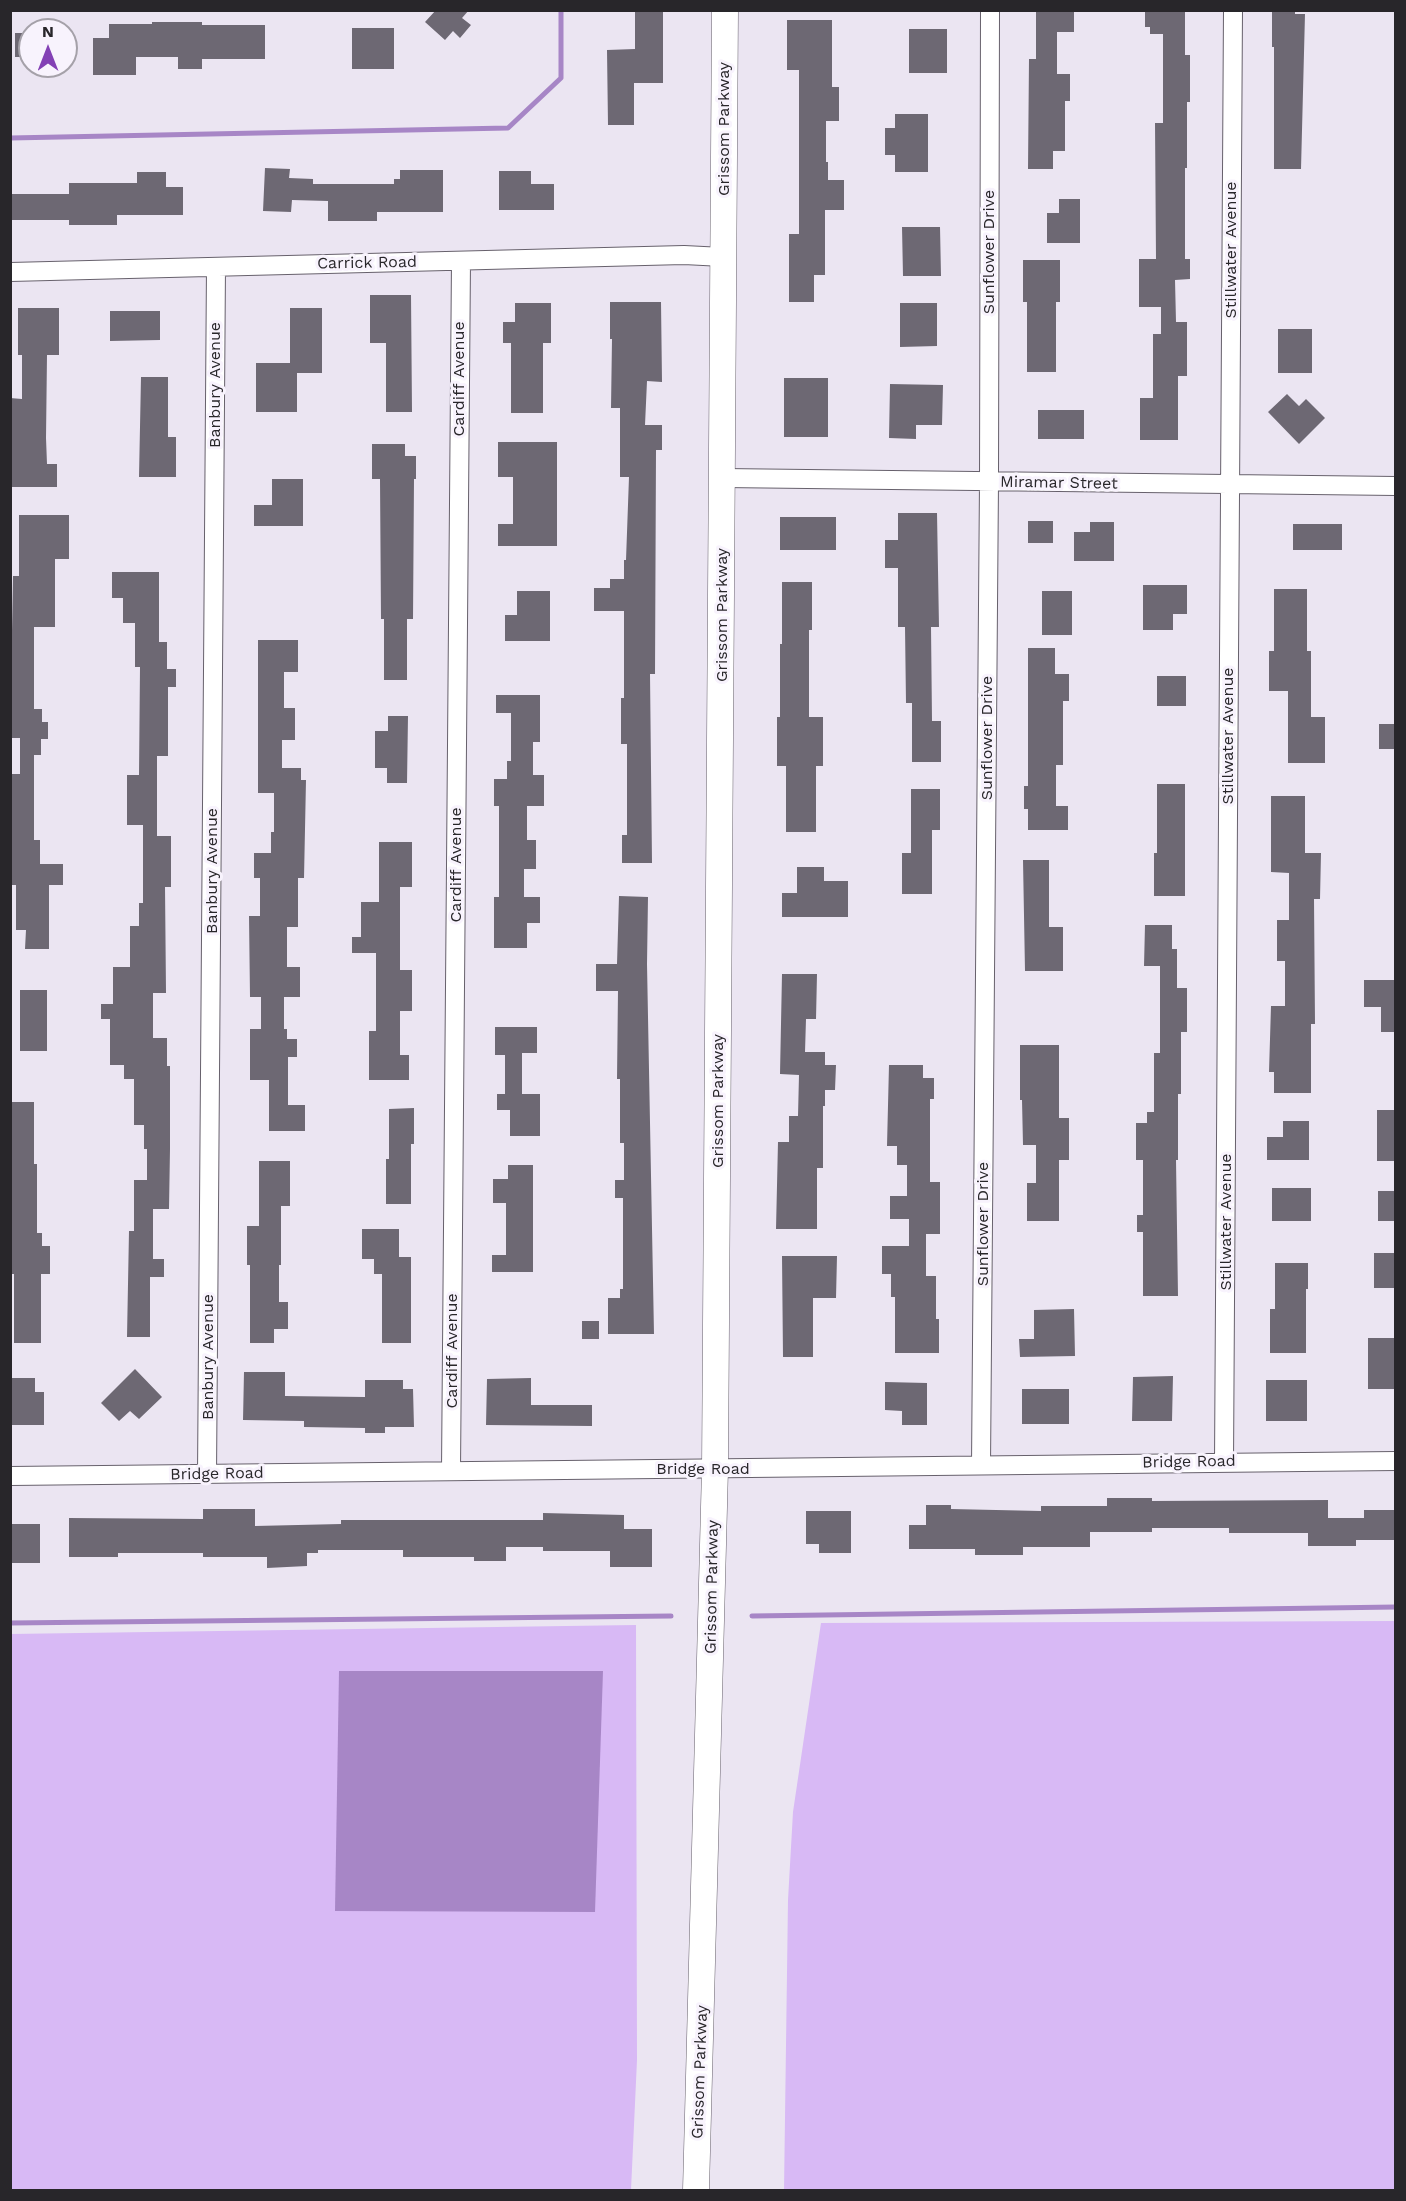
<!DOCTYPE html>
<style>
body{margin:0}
#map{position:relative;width:1406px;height:2201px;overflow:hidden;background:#ebe5f2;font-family:"Work Sans",sans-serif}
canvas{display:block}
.frame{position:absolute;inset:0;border:12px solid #28262a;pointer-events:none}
.north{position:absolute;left:18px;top:18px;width:60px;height:60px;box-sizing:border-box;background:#f8f3fd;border:2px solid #a5a1a9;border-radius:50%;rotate:0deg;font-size:16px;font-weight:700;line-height:24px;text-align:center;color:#28262a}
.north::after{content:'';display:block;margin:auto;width:21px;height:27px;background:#8340b5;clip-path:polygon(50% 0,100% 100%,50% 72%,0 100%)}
</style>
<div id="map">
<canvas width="1406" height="2201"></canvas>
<div class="frame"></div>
<div class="north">N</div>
</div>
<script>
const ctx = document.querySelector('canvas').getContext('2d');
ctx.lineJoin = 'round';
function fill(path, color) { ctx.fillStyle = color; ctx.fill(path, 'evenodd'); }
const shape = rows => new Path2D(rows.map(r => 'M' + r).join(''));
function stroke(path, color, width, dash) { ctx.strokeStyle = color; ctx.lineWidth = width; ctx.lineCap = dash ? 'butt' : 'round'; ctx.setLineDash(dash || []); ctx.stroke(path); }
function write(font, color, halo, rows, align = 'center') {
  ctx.font = font + ' "Work Sans",sans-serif'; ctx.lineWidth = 6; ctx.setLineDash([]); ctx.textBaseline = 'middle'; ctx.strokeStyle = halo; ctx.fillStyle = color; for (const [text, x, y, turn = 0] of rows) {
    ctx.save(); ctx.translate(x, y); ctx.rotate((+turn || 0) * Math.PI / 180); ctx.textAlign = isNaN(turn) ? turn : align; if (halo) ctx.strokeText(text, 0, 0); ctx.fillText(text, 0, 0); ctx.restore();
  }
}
const green = shape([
 [1395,1621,1395,2190,784,2190,788,1900,793,1812,821,1623],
 [636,1625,637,2060,631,2190,11,2190,10,1634]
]);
const water = shape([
 [339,1671,603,1671,595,1912,335,1911]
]);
const stream = shape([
 [10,138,508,128,561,78,561,10],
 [752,1616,1396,1607],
 [10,1623,671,1616]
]);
const building = shape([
 [436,10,469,10,462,18,471,25,460,38,453,31,445,40,425,22],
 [635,10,663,10,663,83,634,83,634,125,608,125,607,50,635,49],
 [1036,10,1074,10,1074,32,1057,32,1057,74,1070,74,1070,101,1065,101,1065,151,1053,151,1053,169,1028,169,1029,59,1036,59],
 [1145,10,1185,10,1185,55,1190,55,1190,102,1187,102,1187,168,1185,168,1185,259,1190,259,1190,279,1175,280,1176,322,1187,322,1187,376,1178,376,1178,440,1140,440,1140,398,1153,398,1153,334,1161,334,1161,307,1139,307,1139,259,1156,259,1155,123,1163,123,1163,34,1150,34,1150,27,1145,27],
 [1272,10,1295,10,1295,14,1305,14,1301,169,1274,169,1274,47,1272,47],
 [787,20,832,20,832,87,839,87,839,121,826,121,826,162,828,162,828,180,844,180,844,210,825,210,825,275,814,275,814,302,789,302,789,234,799,234,799,70,787,70],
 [152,22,202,22,202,25,265,25,265,59,202,59,202,69,178,69,178,57,136,57,136,75,93,75,93,38,109,38,109,24,152,24],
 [352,28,394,28,394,69,352,69],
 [909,29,947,29,947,73,909,73],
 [15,33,30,33,30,57,15,57],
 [895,114,928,114,928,172,895,172,895,155,885,155,885,128,895,128],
 [265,168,290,169,289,178,313,179,313,184,394,184,394,179,400,179,400,170,443,170,443,212,377,212,377,221,328,221,328,201,292,200,291,212,263,211],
 [499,171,531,171,531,184,554,184,554,210,499,210],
 [137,172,166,172,166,187,183,187,183,215,117,215,117,225,69,225,69,220,10,220,10,194,69,194,69,183,137,183],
 [1059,199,1080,199,1080,243,1047,243,1047,213,1059,213],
 [902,227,940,227,941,276,903,276],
 [1023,260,1060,260,1060,302,1056,302,1056,372,1027,372,1027,302,1023,302],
 [370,295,411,295,412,412,386,412,386,343,370,343],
 [610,302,661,302,662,382,647,381,645,425,662,425,662,450,656,450,655,674,650,674,652,863,622,863,622,835,627,835,627,744,621,744,621,698,624,698,624,611,594,611,594,588,610,588,610,579,624,579,624,560,626,560,629,477,620,477,620,408,611,408,612,339,610,339],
 [515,303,551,303,551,343,543,343,543,413,511,413,511,343,503,343,503,322,515,322],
 [900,303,937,303,937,346,900,347],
 [18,308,59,308,59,355,47,355,46,438,47,464,57,464,57,487,11,487,10,398,22,399,22,355,18,355],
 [290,308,322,308,322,373,297,373,297,412,256,412,256,363,290,363],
 [110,311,160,311,160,340,110,341],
 [1278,329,1312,329,1312,373,1278,373],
 [141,377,168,377,168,437,176,437,176,477,139,477],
 [784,378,828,378,828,437,784,437],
 [890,384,943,385,942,425,916,425,916,439,889,438],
 [1287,394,1299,406,1306,399,1325,418,1299,444,1268,412],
 [1038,410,1084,410,1084,439,1038,439],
 [498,442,557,442,557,546,498,546,498,524,513,524,513,477,498,477],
 [372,444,405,444,405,456,416,456,416,479,414,479,413,619,407,619,407,680,384,680,384,619,381,619,380,479,372,479],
 [272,479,303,479,303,526,254,526,254,505,272,505],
 [898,513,937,513,939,627,931,627,932,721,941,721,941,762,912,762,912,703,906,703,905,627,898,627,898,568,885,568,885,540,898,540],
 [19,515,69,515,69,559,55,559,55,627,34,627,34,709,42,709,42,722,48,722,48,739,41,739,41,755,34,755,34,840,40,840,40,864,63,864,63,885,49,885,49,949,25,949,26,930,16,930,16,885,10,885,10,774,20,774,20,738,10,738,13,576,19,576],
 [780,517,836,517,836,550,780,550],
 [1028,521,1053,521,1053,543,1028,543],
 [1090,522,1114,522,1114,561,1074,561,1074,532,1090,532],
 [1293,524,1342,524,1342,550,1293,550],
 [112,572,159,572,159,642,167,642,167,669,176,669,176,687,168,687,168,756,157,756,157,836,171,836,171,887,165,887,166,993,153,993,153,1038,167,1038,167,1066,170,1066,170,1149,169,1209,153,1209,153,1259,164,1259,164,1277,150,1277,150,1337,127,1337,129,1231,134,1231,134,1180,147,1180,147,1149,144,1149,144,1125,134,1125,134,1079,124,1079,124,1065,110,1065,110,1019,101,1019,101,1004,113,1004,113,967,130,967,130,926,139,926,139,903,143,903,143,825,127,825,127,775,139,775,140,667,135,667,135,623,123,623,123,598,112,598],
 [782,582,812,582,812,630,809,630,809,717,823,717,823,766,816,766,816,832,786,832,786,766,777,766,777,717,780,717,780,644,782,644],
 [1143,585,1187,585,1187,614,1173,614,1173,630,1143,630],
 [1274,589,1307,589,1307,651,1311,651,1311,717,1325,717,1325,763,1288,763,1288,691,1269,691,1269,651,1274,651],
 [517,591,550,591,550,641,505,641,505,615,517,615],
 [1042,591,1072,591,1072,635,1042,635],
 [258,640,298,640,298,672,284,672,284,708,295,708,295,740,282,740,282,768,301,768,301,780,306,780,304,878,298,878,298,927,287,927,287,967,300,967,300,997,284,997,284,1029,287,1029,287,1039,297,1039,297,1057,288,1057,288,1105,305,1105,305,1131,269,1131,269,1080,250,1080,250,1029,261,1029,261,997,250,997,249,916,260,916,260,878,254,878,254,853,271,853,271,832,274,832,274,793,258,793],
 [1028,648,1055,648,1055,674,1069,674,1069,701,1063,701,1063,765,1056,765,1056,806,1068,806,1068,830,1028,830,1028,809,1024,809,1024,786,1028,786],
 [1157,676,1186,676,1186,706,1157,706],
 [496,695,540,695,540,742,533,742,533,775,544,775,544,806,527,806,527,840,536,840,536,869,524,869,524,897,540,897,540,923,527,923,527,948,494,948,494,897,499,897,499,806,494,806,494,779,507,779,507,761,511,761,511,713,496,713],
 [388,716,408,716,407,783,387,783,387,768,375,768,375,731,388,731],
 [1379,724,1395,724,1395,749,1379,749],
 [1157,784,1185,784,1185,896,1154,896,1154,853,1157,853],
 [911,789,940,789,940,830,932,830,932,894,902,894,902,853,911,853],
 [1271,796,1305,796,1305,853,1321,853,1320,899,1314,899,1315,1024,1311,1024,1311,1093,1274,1093,1274,1072,1269,1072,1271,1006,1285,1006,1285,961,1277,961,1277,920,1289,920,1289,873,1271,872],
 [379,842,412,842,412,887,400,887,400,970,412,970,412,1011,400,1011,400,1055,409,1055,409,1080,369,1080,369,1031,376,1031,376,953,352,953,352,937,361,937,361,902,379,902],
 [1023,860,1049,860,1049,927,1063,927,1063,971,1025,971],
 [797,867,824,867,824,881,848,881,848,917,782,917,782,893,797,893],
 [619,896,648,897,647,964,654,1334,608,1334,608,1298,620,1298,620,1289,623,1289,623,1198,615,1198,615,1180,624,1180,624,1143,620,1143,620,1079,617,1079,618,991,596,991,596,964,617,964],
 [1145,925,1172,925,1172,949,1177,949,1177,988,1187,988,1187,1032,1181,1032,1181,1094,1178,1094,1178,1160,1176,1160,1178,1296,1143,1296,1143,1232,1137,1232,1137,1215,1143,1215,1143,1160,1136,1160,1136,1123,1147,1123,1147,1112,1154,1112,1154,1053,1160,1053,1160,966,1144,966],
 [782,974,817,974,816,1019,806,1019,805,1052,825,1052,825,1065,836,1065,835,1090,825,1090,825,1106,823,1106,823,1168,817,1168,817,1229,776,1229,778,1142,789,1142,789,1116,798,1116,799,1075,780,1074],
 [1364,980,1395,980,1395,1032,1381,1032,1381,1007,1364,1007],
 [20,990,47,990,47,1051,20,1051],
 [495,1027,537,1027,537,1053,522,1053,522,1094,540,1094,540,1136,510,1136,510,1110,497,1110,497,1094,505,1094,505,1055,495,1055],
 [1020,1045,1059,1045,1059,1118,1069,1118,1069,1160,1059,1160,1059,1221,1027,1221,1027,1183,1036,1183,1036,1145,1023,1145,1022,1100,1020,1100],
 [889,1065,923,1065,923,1078,934,1078,934,1099,930,1099,930,1182,940,1182,940,1234,926,1234,926,1276,936,1276,936,1319,939,1319,939,1353,895,1353,895,1297,891,1297,891,1274,882,1274,882,1246,909,1246,909,1219,890,1219,890,1196,907,1196,907,1165,897,1165,897,1146,887,1146],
 [10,1102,34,1102,34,1164,37,1164,37,1233,42,1233,42,1246,50,1246,50,1274,41,1274,41,1343,14,1343,14,1274,10,1274],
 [414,1108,414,1144,411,1144,411,1204,386,1204,386,1159,389,1159,389,1109],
 [1377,1110,1395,1110,1395,1161,1377,1161],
 [1283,1121,1309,1121,1309,1160,1267,1160,1267,1137,1283,1137],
 [259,1161,290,1161,290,1206,281,1206,281,1265,279,1265,279,1302,288,1302,288,1329,274,1329,274,1343,250,1343,250,1265,247,1265,247,1226,259,1226],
 [508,1165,533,1165,533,1272,492,1272,492,1255,506,1255,506,1203,493,1203,493,1179,508,1179],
 [1272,1188,1311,1188,1311,1221,1272,1221],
 [1378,1191,1395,1191,1395,1221,1378,1221],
 [362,1229,399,1229,399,1257,411,1257,411,1343,382,1343,382,1274,374,1274,374,1259,362,1259],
 [1374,1253,1395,1253,1395,1288,1374,1288],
 [782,1256,837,1256,836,1298,813,1298,813,1357,783,1357],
 [1275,1263,1308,1263,1308,1289,1306,1289,1306,1353,1270,1353,1270,1309,1275,1309],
 [1074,1309,1075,1356,1020,1357,1019,1339,1034,1339,1034,1310],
 [582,1321,599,1321,599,1339,582,1339],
 [1368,1338,1395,1338,1395,1389,1368,1389],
 [135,1369,162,1397,139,1419,130,1411,119,1421,101,1403],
 [244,1372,285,1372,285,1396,365,1397,365,1380,403,1380,403,1389,413,1389,414,1427,385,1427,385,1433,365,1433,365,1428,304,1427,304,1421,243,1420],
 [1173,1376,1172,1421,1132,1421,1133,1377],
 [10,1378,35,1378,35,1392,44,1392,44,1425,10,1425],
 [531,1378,531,1405,592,1405,592,1426,486,1425,487,1379],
 [1266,1380,1307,1380,1307,1421,1266,1421],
 [885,1382,927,1383,927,1425,902,1425,902,1411,885,1410],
 [1022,1389,1069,1389,1069,1424,1022,1424],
 [1107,1498,1152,1498,1152,1501,1328,1500,1328,1518,1364,1518,1364,1510,1395,1510,1395,1540,1356,1540,1356,1546,1308,1546,1308,1533,1229,1533,1229,1528,1152,1528,1152,1532,1090,1532,1090,1547,1023,1547,1023,1555,975,1555,975,1549,909,1549,909,1525,926,1525,926,1505,951,1505,951,1509,1041,1511,1041,1506,1107,1506],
 [203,1509,255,1509,255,1526,341,1524,341,1520,543,1520,543,1513,624,1515,624,1529,652,1529,652,1567,610,1567,610,1551,543,1551,543,1547,506,1547,506,1561,474,1561,474,1557,403,1557,403,1550,318,1550,318,1553,307,1553,307,1566,267,1568,267,1557,203,1557,203,1553,118,1553,118,1557,69,1557,69,1518,203,1519],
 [806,1511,851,1511,851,1553,819,1553,819,1544,806,1544],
 [10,1524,40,1524,40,1563,10,1563]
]);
const street = shape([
 [10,272,684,255,723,257],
 [723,478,1396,486],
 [1224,1461,1233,10],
 [981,1465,989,482,990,10],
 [451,1470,461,261],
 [207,1474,216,267],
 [10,1476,1396,1461]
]);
const secondary = shape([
 [696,2190,715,1469,725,10]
]);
const streetNames = [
 ["Grissom Parkway",724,129,-90],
 ["Stillwater Avenue",1231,250,-90],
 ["Sunflower Drive",989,252,-90],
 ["Carrick Road",367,263,-1],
 ["Cardiff Avenue",459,379,-90],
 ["Banbury Avenue",215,385,-90],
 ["Miramar Street",1059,483,1],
 ["Grissom Parkway",722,615,-90],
 ["Stillwater Avenue",1228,736,-90],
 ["Sunflower Drive",987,738,-90],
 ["Cardiff Avenue",456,865,-90],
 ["Banbury Avenue",212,871,-90],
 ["Grissom Parkway",718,1101,-90],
 ["Stillwater Avenue",1226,1222,-90],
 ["Sunflower Drive",983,1224,-90],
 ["Cardiff Avenue",452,1351,-90],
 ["Banbury Avenue",208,1357,-90],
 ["Bridge Road",1189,1462,-1],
 ["Bridge Road",703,1469],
 ["Bridge Road",217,1474,-1],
 ["Grissom Parkway",712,1587,-89],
 ["Grissom Parkway",700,2072,-88]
];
fill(green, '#d8b9f5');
fill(water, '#a786c6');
stroke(stream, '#a786c6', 5);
fill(building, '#6d6873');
stroke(street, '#67616c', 20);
stroke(secondary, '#67616c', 27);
stroke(street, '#fff', 18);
stroke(secondary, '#fff', 26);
write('16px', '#28262a', '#f8f3fd', streetNames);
</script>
